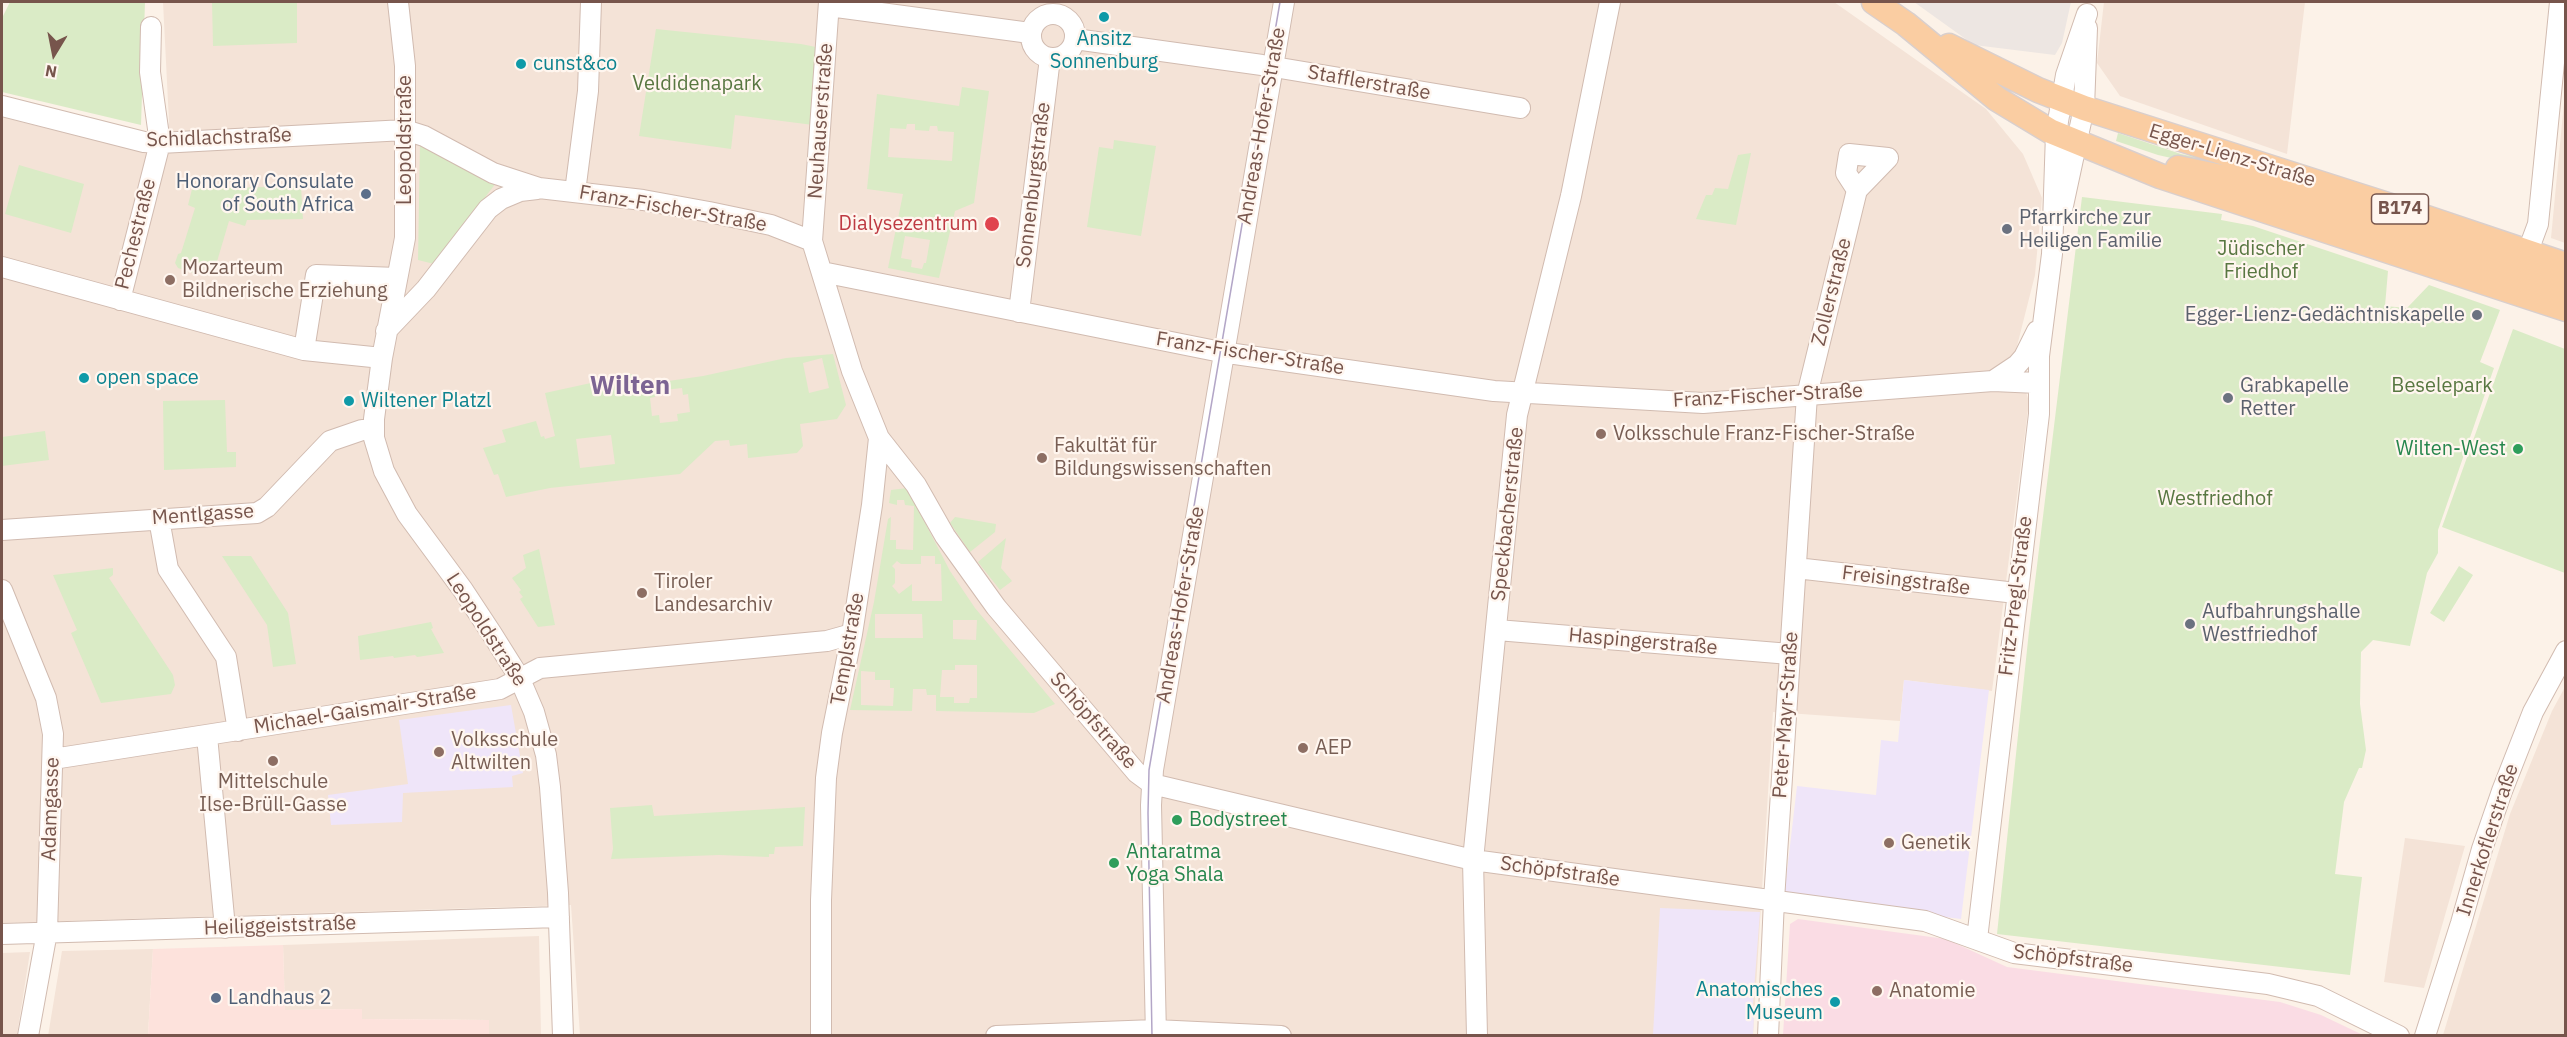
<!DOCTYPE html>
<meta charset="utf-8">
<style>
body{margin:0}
#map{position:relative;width:2567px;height:1037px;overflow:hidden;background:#fcf2e8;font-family:"IBM Plex Sans",sans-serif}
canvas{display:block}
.frame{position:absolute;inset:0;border:3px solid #77554c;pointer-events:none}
.north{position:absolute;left:24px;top:24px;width:60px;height:60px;-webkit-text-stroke:4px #fff6ef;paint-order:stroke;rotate:190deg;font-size:16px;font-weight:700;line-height:24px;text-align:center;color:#77554c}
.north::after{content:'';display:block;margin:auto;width:21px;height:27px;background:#77554c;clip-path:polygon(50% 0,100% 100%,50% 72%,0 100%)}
</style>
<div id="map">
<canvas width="2567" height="1037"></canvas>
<div class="frame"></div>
<div class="north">N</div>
</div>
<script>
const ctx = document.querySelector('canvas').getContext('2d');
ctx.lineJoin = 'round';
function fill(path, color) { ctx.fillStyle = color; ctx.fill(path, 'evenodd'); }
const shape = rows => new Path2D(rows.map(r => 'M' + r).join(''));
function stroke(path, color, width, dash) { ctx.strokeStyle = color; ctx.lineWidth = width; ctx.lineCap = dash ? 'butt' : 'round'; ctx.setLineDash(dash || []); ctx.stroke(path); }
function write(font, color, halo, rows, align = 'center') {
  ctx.font = font + ' "IBM Plex Sans",sans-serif'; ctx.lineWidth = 4.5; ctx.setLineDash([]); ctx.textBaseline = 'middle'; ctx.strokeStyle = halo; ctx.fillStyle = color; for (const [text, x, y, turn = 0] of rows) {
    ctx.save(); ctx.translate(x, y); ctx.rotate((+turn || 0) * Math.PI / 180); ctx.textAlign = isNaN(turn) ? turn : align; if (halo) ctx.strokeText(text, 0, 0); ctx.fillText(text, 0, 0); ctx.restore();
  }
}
const residential = shape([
 [163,2,1834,2,1986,109,2023,154,2042,198,2035,275,2015,354,2029,402,1992,691,1904,680,1900,721,1773,712,1753,1035,580,1035,571,905,2,923,2,117,165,158,169,122],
 [2104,2,2305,2,2287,154,2120,96,2097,63],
 [2565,92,2565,243,2551,238],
 [2565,687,2565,1035,2443,1035,2510,814,2552,711],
 [2405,838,2465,846,2424,988,2384,982],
 [539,936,541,1035,489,1035,489,1020,362,1019,361,1009,285,1010,283,945],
 [153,949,148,1035,48,1036,62,951],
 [30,952,17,1035,2,1035,2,953]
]);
const commercial = shape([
 [283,945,285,1010,362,1009,362,1019,489,1020,489,1035,148,1035,153,949]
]);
const industrial = shape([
 [1914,2,2071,2,2062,43,2055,55,1974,45]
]);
const education = shape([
 [1904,680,1989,690,1961,919,1784,897,1797,786,1876,795,1881,740,1898,742],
 [511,705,523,773,512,776,513,787,403,793,402,822,331,825,328,795,408,784,399,720],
 [1660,908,1760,912,1752,1016,1754,1017,1753,1035,1653,1035]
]);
const medical = shape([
 [1798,919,1946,939,2007,967,2280,1002,2321,1015,2363,1035,1783,1035,1790,924]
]);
const green = shape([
 [10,2,145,2,141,125,2,92,2,18],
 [212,2,297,2,297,43,213,46],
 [656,29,801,44,826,49,821,126,735,115,731,149,639,136],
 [962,87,989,91,974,203,955,211,939,278,888,268,903,194,867,189,877,94,959,106],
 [907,124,915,124,915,130,929,131,930,126,937,126,938,131,954,132,952,161,888,157,890,128,906,129],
 [905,236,930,240,926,263,924,263,922,269,911,267,912,260,901,258],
 [2118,133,2181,154,2240,166,2207,166,2158,155,2116,141],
 [1114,140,1156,146,1141,236,1087,227,1099,147,1113,149],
 [420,142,496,183,434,264,418,260],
 [1751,153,1736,225,1696,219,1706,195,1712,195,1715,188,1728,189,1738,155],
 [19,165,84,184,71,233,5,214],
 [301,186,303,219,247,220,245,226,229,221,216,265,195,269,193,273,178,268,175,263,178,254,181,253,195,208,188,205,192,189],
 [2082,197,2222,214,2221,220,2253,226,2388,271,2385,306,2407,308,2429,285,2500,310,2480,362,2494,368,2438,530,2438,553,2427,573,2410,646,2373,640,2361,652,2360,704,2366,750,2362,768,2359,768,2344,802,2335,874,2362,877,2350,975,1997,934,2029,631],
 [2513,329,2565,349,2565,573,2442,527],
 [833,354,846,405,837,419,800,424,803,446,797,453,748,458,747,444,730,446,729,440,715,441,680,474,550,488,506,497,498,474,494,475,483,448,506,442,502,430,536,421,541,437,544,436,545,439,555,436,545,393,632,374,634,386,703,376,786,358],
 [822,358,829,388,809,393,803,363],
 [682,388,683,395,688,394,690,412,677,414,678,421,660,423,659,415,652,416,650,398,655,397,655,391],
 [611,435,615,464,580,468,576,439],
 [225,400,227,452,236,452,236,467,164,470,163,401],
 [45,431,49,460,2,466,2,437],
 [907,488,950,571,975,608,1055,704,1034,713,936,711,936,695,927,695,926,689,913,689,912,711,850,710,874,602,888,519,891,517,890,540,896,540,896,549,913,550,914,506,905,505,904,500,897,500,897,505,889,503,891,490],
 [921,556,935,556,935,564,941,564,942,601,912,601,912,584,899,594,892,586,895,583,895,569,892,566,897,561,901,564,921,564],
 [875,614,922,614,923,638,875,638],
 [953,620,977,620,976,640,953,639],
 [955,665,977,665,977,698,970,698,969,703,954,703,954,697,940,697,942,670,955,670],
 [861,671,875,672,875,680,890,680,890,688,894,688,893,706,861,705],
 [955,517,996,524,995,532,970,552,950,523],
 [1006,538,1001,568,1012,581,1000,590,978,562],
 [539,549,555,625,538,627,520,599,523,597,519,592,521,590,512,578,526,568,523,555],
 [222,556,251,556,288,613,296,664,273,667,267,625],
 [2459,566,2473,575,2444,622,2430,613],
 [113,568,113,575,109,578,173,675,175,685,171,694,101,703,71,633,77,630,53,575],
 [431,622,433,628,431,629,444,653,417,657,415,655,394,658,393,656,360,660,358,636],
 [652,805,654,816,805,807,803,846,775,847,774,854,769,854,769,857,719,855,611,859,613,849,610,808]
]);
const minor = shape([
 [398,2,405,66,405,238,382,358,374,419,374,438,384,471,407,514,463,590,492,634,519,677,534,712,546,755,550,787,558,893,563,1036],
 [829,6,1030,33],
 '1031 36a22 22 0 1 1 44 0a22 22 0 1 1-44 0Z',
 [1075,39,1262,65,1520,108],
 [2,106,144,142,160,143,405,130,424,136,493,173,539,188,643,200,709,212,771,225,812,241],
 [1857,190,1846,173,1849,154,1888,158],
 [575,192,588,91,591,2],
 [2061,215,2084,108,2087,28],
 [2528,251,2538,224,2560,2],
 [2,267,304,350,382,358],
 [822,272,1221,352,1494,391,1703,403,1993,381,2038,383],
 [120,300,160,143,150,72,151,27],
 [1019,312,1050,58],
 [386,331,426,289,488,209,501,199,520,191,537,189],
 [304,350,316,275,397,278],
 [1993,381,2017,365,2024,357,2037,331],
 [879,438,916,485,945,536,996,607,1137,773,1152,784,1473,860,1925,921,2014,953,2268,984,2318,996,2399,1036],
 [159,519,168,569,226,657,238,731],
 [2,530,257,513,267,507,330,441,362,430,374,430],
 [1796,568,2016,593],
 [2,590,46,698,53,734,47,932,28,1036],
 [1497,630,1790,654],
 [207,736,225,928],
 [53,759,500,689,540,668,827,641,852,634],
 [2,934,559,917],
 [1977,939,2039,414,2039,356,2052,254,2056,133,2066,75,2087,14],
 [821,1036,821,900,826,778,832,733,852,634,872,505,879,438,852,371,812,241,829,2],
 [996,1036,1155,1030,1281,1036],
 [1156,1036,1151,805,1153,770,1284,2],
 [1477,1036,1473,860,1517,415,1571,196,1610,2],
 [1768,1036,1774,900,1807,395,1857,190,1888,158],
 [2425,1036,2461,923,2482,849,2502,791,2533,712,2566,651]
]);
const major = shape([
 [1874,2,1906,24,1997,99,2050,131,2160,176,2566,309],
 [1949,46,2038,90,2084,108,2397,208,2566,265],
 [2178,168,2240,181,2566,285]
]);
const tram = shape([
 [1152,1036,1148,813,1149,770,1280,2]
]);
const markers = [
 [1104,17,6,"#0f9aa8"],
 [521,64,6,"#0f9aa8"],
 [366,194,6,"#5c6f8a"],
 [992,224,8,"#e0444e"],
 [2007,229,6,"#6b7280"],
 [170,280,6,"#8d6e63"],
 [2477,315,6,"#6b7280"],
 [84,378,6,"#0f9aa8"],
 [2228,398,6,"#6b7280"],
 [349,401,6,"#0f9aa8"],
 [1601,434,6,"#8d6e63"],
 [2518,449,6,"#2e9e5b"],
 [1042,458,6,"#8d6e63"],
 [642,593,6,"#8d6e63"],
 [2190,624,6,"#6b7280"],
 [1303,748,6,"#8d6e63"],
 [439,752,6,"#8d6e63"],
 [273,761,6,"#8d6e63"],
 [1177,820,6,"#2e9e5b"],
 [1889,843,6,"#8d6e63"],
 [1114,863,6,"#2e9e5b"],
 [1877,991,6,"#8d6e63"],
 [216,998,6,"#5c6f8a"],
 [1835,1002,6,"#0f9aa8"]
];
const shields = [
 [2400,209,57]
];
const shieldNames = [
 ["B174",2400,209]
];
const cultureNames = [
 ["Ansitz",1104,39,"center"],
 ["Sonnenburg",1104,62,"center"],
 ["cunst&co",533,64],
 ["open space",96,378],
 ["Wiltener Platzl",361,401],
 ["Anatomisches",1823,990,"right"],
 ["Museum",1823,1013,"right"]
];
const streetNames = [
 ["Stafflerstraße",1369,83,10],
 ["Neuhauserstraße",821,121,-86],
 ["Andreas-Hofer-Straße",1262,126,-80],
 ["Schidlachstraße",219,138,-2],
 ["Leopoldstraße",405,140,-90],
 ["Egger-Lienz-Straße",2232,156,17],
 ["Sonnenburgstraße",1034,185,-83],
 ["Franz-Fischer-Straße",673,209,10],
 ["Pechestraße",136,234,-76],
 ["Zollerstraße",1832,292,-76],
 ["Franz-Fischer-Straße",1250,354,9],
 ["Franz-Fischer-Straße",1768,396,-3],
 ["Speckbacherstraße",1508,514,-84],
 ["Mentlgasse",203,515,-4],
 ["Freisingstraße",1906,581,7],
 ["Fritz-Pregl-Straße",2016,596,-83],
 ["Andreas-Hofer-Straße",1181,605,-80],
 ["Leopoldstraße",486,630,57],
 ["Haspingerstraße",1643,642,5],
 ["Templstraße",848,649,-80],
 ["Michael-Gaismair-Straße",365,710,-9],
 ["Peter-Mayr-Straße",1786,715,-86],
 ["Schöpfstraße",1093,721,49],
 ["Adamgasse",51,809,-88],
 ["Innerkoflerstraße",2488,840,-72],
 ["Schöpfstraße",1560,872,8],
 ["Heiliggeiststraße",280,926,-2],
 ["Schöpfstraße",2073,959,7]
];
const parkNames = [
 ["Veldidenapark",697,84],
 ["Jüdischer",2261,249],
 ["Friedhof",2261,272],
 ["Beselepark",2442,386],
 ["Westfriedhof",2215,499]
];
const serviceNames = [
 ["Honorary Consulate",354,182],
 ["of South Africa",354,205],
 ["Landhaus 2",228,998,"left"]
];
const worshipNames = [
 ["Pfarrkirche zur",2019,218],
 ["Heiligen Familie",2019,241],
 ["Egger-Lienz-Gedächtniskapelle",2465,315,"right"],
 ["Grabkapelle",2240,386],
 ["Retter",2240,409],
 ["Aufbahrungshalle",2202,612],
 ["Westfriedhof",2202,635]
];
const healthNames = [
 ["Dialysezentrum",978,224]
];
const educationNames = [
 ["Mozarteum",182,268],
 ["Bildnerische Erziehung",182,291],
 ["Volksschule Franz-Fischer-Straße",1613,434],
 ["Fakultät für",1054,446],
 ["Bildungswissenschaften",1054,469],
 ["Tiroler",654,582],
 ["Landesarchiv",654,605],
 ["Volksschule",451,740],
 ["Altwilten",451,763],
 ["AEP",1315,748],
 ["Mittelschule",273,782,"center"],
 ["Ilse-Brüll-Gasse",273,805,"center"],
 ["Genetik",1901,843],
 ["Anatomie",1889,991]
];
const leisureNames = [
 ["Wilten-West",2506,449,"right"],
 ["Bodystreet",1189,820],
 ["Antaratma",1126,852],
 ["Yoga Shala",1126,875]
];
const districtNames = [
 ["Wilten",630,386]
];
fill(residential, '#f4e3d7');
fill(commercial, '#fde2dc');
fill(industrial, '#ede6e2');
fill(education, '#efe5f9');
fill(medical, '#fadce4');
fill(green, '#daebc6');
stroke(minor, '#d1bbb0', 22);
stroke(major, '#d9cfcd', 27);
stroke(minor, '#fff', 20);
stroke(major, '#facda2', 24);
stroke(tram, '#b3a6c7', 1.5);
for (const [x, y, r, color] of markers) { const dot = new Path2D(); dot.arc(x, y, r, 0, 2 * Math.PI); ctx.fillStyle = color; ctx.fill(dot); stroke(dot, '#fff6ef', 2); }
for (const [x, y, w] of shields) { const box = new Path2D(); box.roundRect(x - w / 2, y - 15, w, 30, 4.5); ctx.fillStyle = '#fff6ef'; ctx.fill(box); stroke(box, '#77554c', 1.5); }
write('bold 18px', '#77554c', null, shieldNames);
write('20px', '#0d838f', '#fff6ef', cultureNames, 'left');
write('20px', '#77554c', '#fff6ef', streetNames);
write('20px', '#587741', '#fff6ef', parkNames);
write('20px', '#4e5e75', '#fff6ef', serviceNames, 'right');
write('20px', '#5b616d', '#fff6ef', worshipNames, 'left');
write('20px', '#be3a42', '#fff6ef', healthNames, 'right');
write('20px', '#785e54', '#fff6ef', educationNames, 'left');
write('20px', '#27864d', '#fff6ef', leisureNames, 'left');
write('bold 26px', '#7c6493', '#fff6ef', districtNames);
</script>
